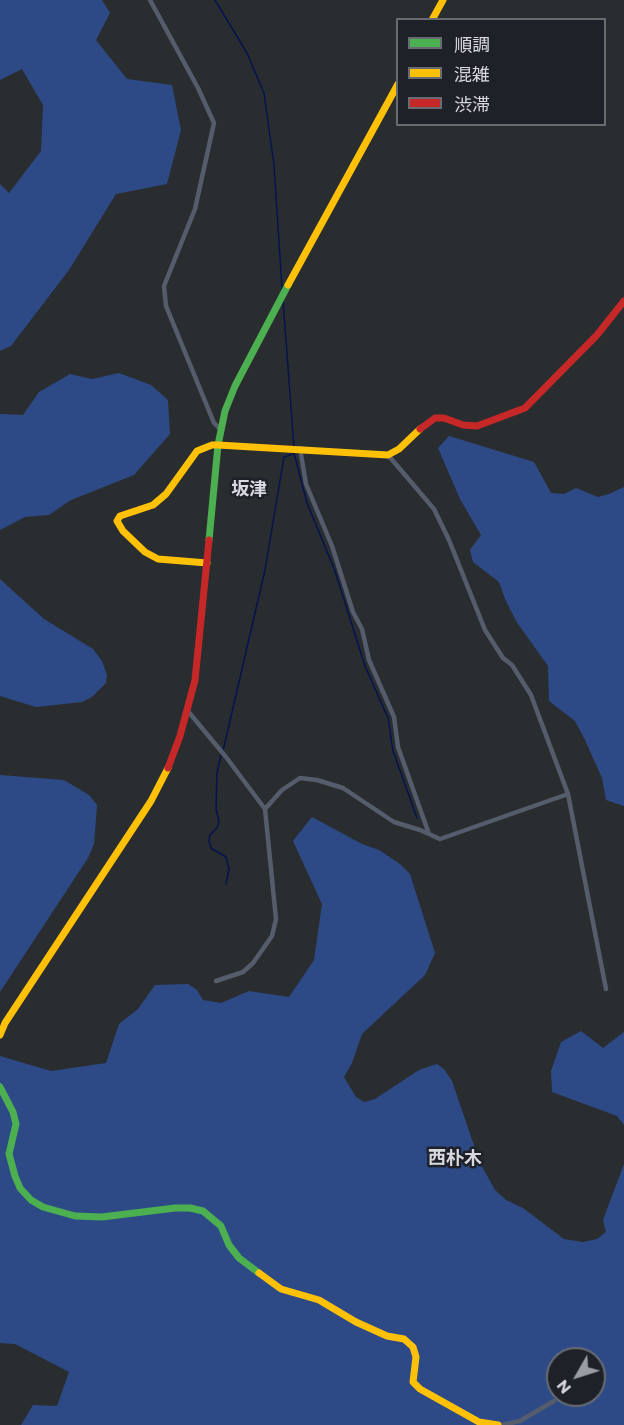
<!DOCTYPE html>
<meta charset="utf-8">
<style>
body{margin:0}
#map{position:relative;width:624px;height:1425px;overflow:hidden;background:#2a2d30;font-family:Commissioner,"Noto Sans JP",sans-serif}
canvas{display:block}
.legend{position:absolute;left:396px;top:18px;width:210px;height:108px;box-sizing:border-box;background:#1e2228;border:2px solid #686b71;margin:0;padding:8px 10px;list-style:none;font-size:18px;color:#d7d9de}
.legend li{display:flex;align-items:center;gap:12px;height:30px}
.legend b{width:30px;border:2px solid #686b71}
.north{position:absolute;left:546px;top:1347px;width:60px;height:60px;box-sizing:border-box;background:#1e2228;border:2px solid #686b71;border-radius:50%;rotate:231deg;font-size:16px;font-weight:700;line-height:24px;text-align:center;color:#d7d9de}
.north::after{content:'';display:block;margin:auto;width:21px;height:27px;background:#9a9da1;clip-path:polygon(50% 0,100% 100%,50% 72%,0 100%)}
</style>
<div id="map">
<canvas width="624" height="1425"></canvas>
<ul class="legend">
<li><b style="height:8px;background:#4caf50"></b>順調</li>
<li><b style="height:8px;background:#ffc107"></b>混雑</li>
<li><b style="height:8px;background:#c62828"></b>渋滞</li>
</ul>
<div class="north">N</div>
</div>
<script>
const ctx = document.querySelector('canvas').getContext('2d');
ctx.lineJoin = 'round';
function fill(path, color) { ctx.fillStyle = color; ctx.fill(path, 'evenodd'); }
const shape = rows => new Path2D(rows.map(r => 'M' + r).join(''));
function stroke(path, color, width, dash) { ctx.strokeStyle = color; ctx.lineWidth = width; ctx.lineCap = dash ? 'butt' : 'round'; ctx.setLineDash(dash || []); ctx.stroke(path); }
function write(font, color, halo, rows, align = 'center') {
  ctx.font = font + ' Commissioner,"Noto Sans JP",sans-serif'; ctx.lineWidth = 5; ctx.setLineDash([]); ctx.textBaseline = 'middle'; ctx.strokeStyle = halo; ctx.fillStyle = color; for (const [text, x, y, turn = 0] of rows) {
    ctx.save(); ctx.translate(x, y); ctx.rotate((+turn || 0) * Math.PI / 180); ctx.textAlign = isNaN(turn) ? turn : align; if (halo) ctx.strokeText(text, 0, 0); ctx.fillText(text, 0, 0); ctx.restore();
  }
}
const forest = shape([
 [0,0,102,0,110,13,96,40,127,79,172,85,181,130,167,184,116,194,69,270,11,346,0,351,0,184,9,193,41,151,43,105,22,69,0,80],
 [119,373,151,385,168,400,170,434,134,475,71,500,49,515,25,517,0,530,0,414,23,415,39,392,70,374,92,379],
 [449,436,534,462,551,493,564,494,576,488,598,497,609,494,624,487,624,806,606,800,602,778,585,740,575,721,549,701,548,666,516,621,505,599,499,582,473,562,470,550,481,535,460,499,438,448],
 [0,579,44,619,93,649,102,661,107,675,106,683,92,697,82,702,36,707,0,696],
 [0,775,64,780,89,795,97,805,94,844,88,858,0,992],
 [312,817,362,844,379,850,400,864,410,874,435,953,425,975,362,1034,352,1063,344,1077,356,1097,364,1102,375,1099,419,1070,437,1064,444,1069,452,1081,480,1163,495,1190,506,1200,523,1208,564,1239,583,1242,597,1239,606,1232,603,1220,624,1164,624,1425,21,1425,33,1405,57,1406,69,1372,15,1344,0,1343,0,1056,51,1071,106,1063,119,1024,138,1009,155,985,188,984,197,990,203,1000,221,1003,249,991,289,997,314,960,322,904,293,841],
 [558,1359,594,1359,594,1395,558,1395],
 [581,1031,603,1048,624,1032,624,1125,617,1116,552,1092,551,1071,561,1042]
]);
const stream = shape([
 [215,0,247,53,264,93,274,165,282,289],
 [283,300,294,448],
 [294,453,307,503,335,571,365,666,388,718,393,751,417,818],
 [223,751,265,570,284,457,293,454],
 [221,755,217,773,216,808,219,822,217,828,210,835,209,841,211,848,226,857,229,869,226,884]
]);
const street = shape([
 [150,0,198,88,214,123,195,209,164,286,166,306,214,423,221,430],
 [300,448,306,484,332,546,353,612,362,629,369,660,394,717,398,747,429,834],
 [388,455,434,509,449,540,485,630,503,658,512,665,531,695,568,794,606,989],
 [187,710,226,757,265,809,276,919,272,936,253,963,243,972,216,981],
 [265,809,282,790,300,778,317,780,343,788,394,822,420,830,440,839,568,794],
 [502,1425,520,1421,554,1401]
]);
const fast = shape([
 [209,540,218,445,225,411,235,386,288,285],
 [0,1087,13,1112,16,1124,9,1154,15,1176,20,1188,31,1200,43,1207,75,1216,102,1217,175,1208,190,1208,203,1211,221,1226,229,1245,239,1258,259,1273]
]);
const slow = shape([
 [432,20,443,0],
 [288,285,398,84],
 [207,563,158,559,145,552,123,531,117,521,120,516,153,505,166,494,197,451,212,445,218,445,388,455,399,449,420,429],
 [0,1035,5,1023,151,801,168,768],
 [259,1273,281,1289,319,1300,356,1322,387,1336,404,1339,413,1347,416,1357,413,1382,420,1389,479,1422,498,1425]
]);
const jam = shape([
 [420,429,435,418,444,418,463,425,477,426,525,408,597,335,624,301],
 [168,768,180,736,195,680,209,540]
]);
const neighbourhoodNames = [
 ["坂津",249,489],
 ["西朴木",455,1158]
];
fill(forest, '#2d4a87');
stroke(stream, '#041450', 1.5);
stroke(street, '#555d6c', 4.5);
stroke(fast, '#4caf50', 7);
stroke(slow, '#ffc107', 7);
stroke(jam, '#c62828', 7);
write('bold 18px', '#d7d9de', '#1e2228', neighbourhoodNames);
</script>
